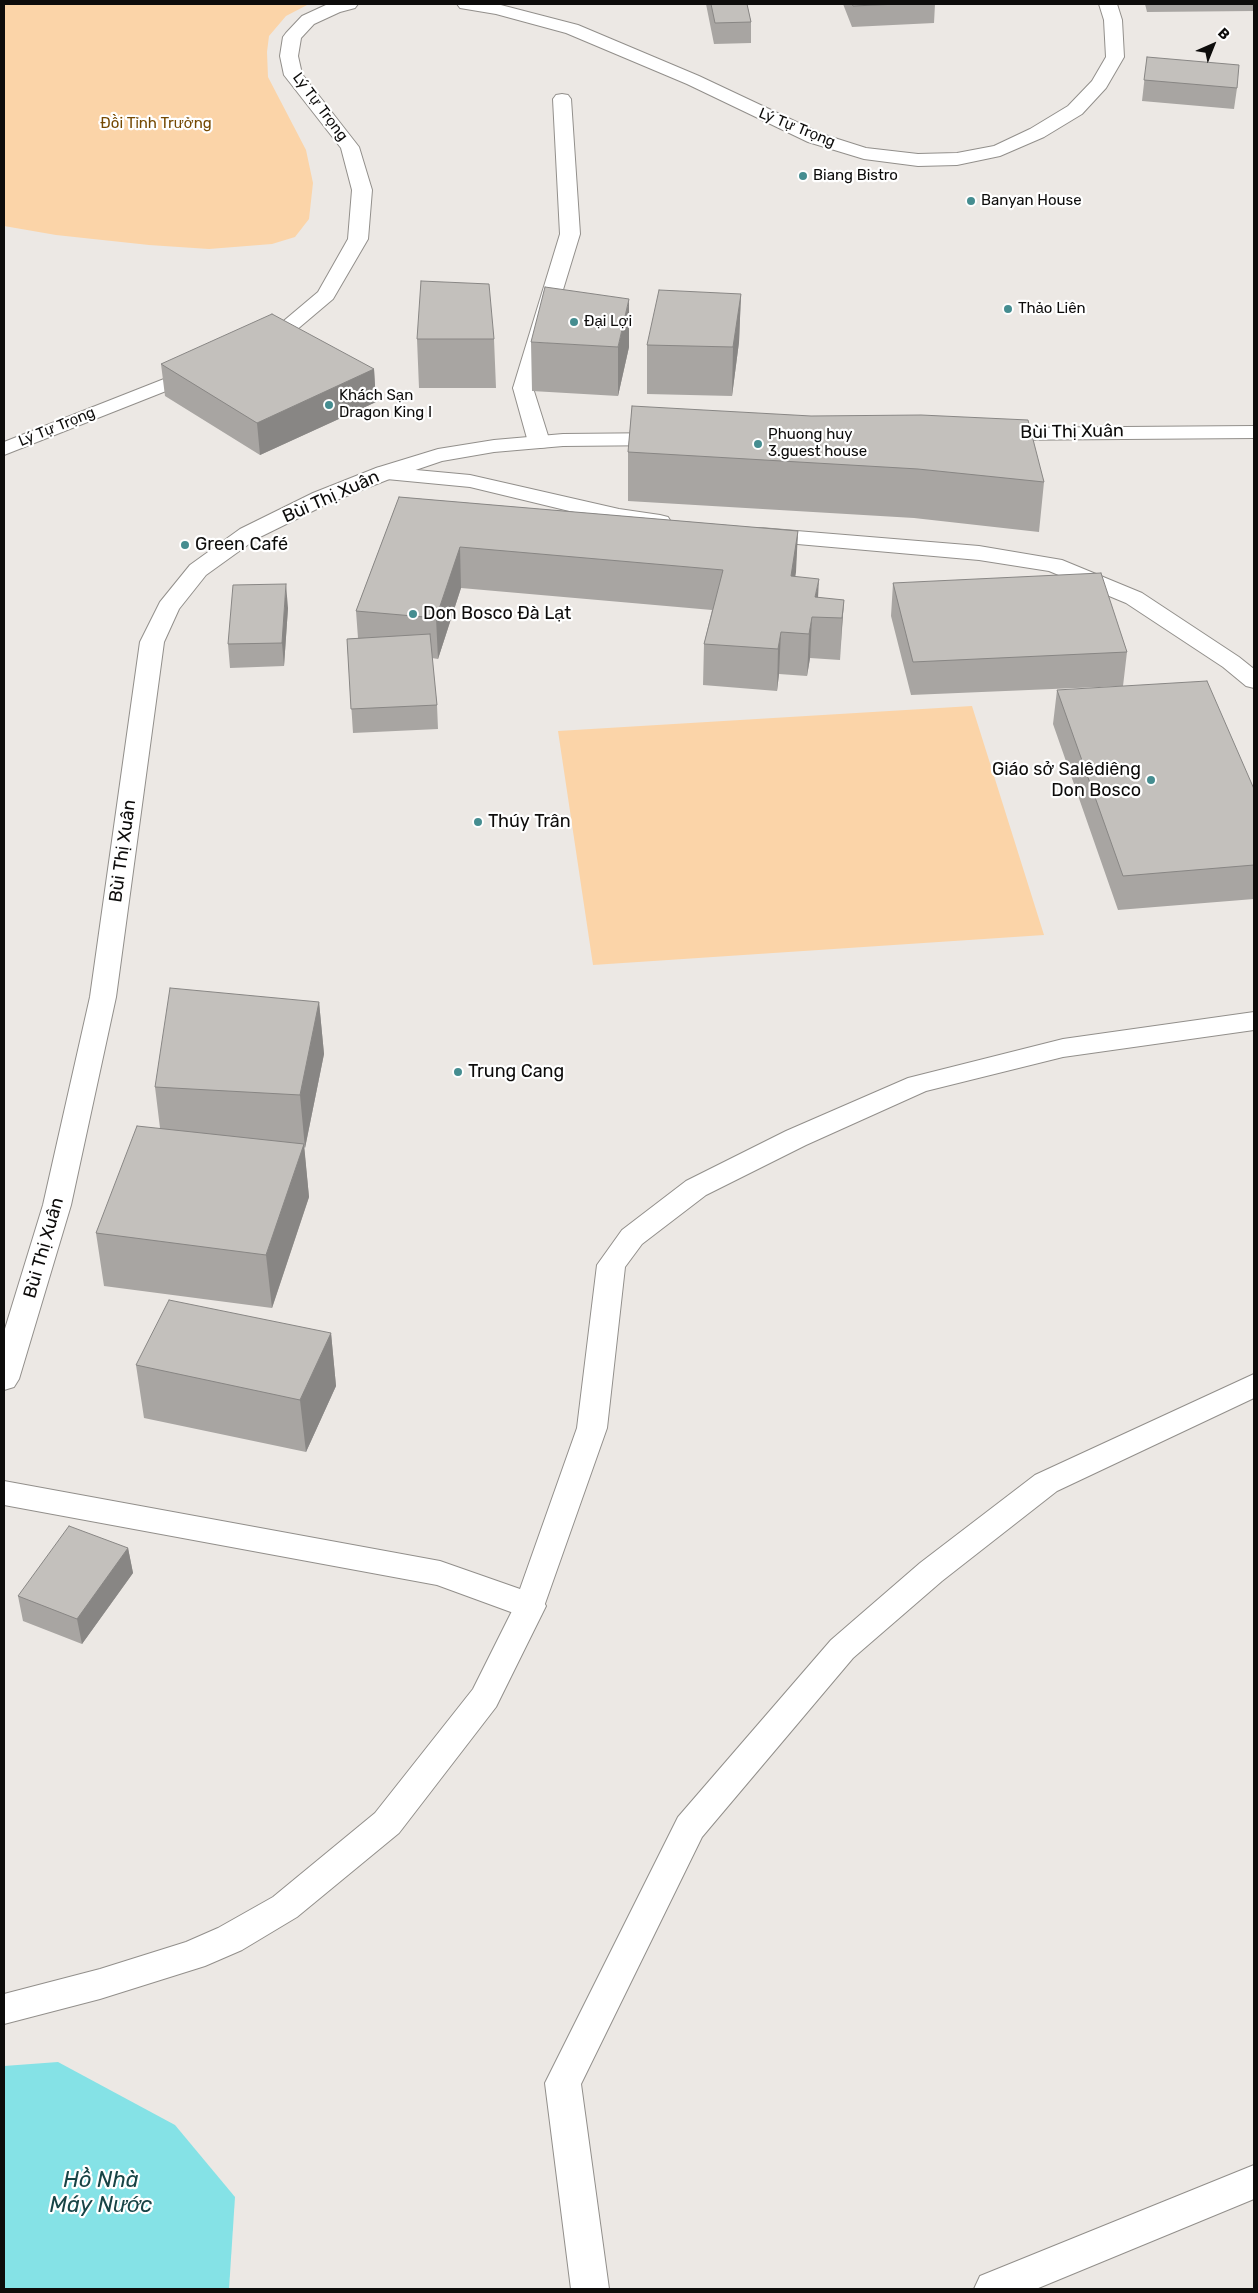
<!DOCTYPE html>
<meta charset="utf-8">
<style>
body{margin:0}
#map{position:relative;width:1258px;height:2293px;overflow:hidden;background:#ece8e4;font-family:Rubik,sans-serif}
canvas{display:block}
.frame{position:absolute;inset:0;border:5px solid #0d0c0b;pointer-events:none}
.north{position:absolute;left:1188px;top:20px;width:50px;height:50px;-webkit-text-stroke:4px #fff;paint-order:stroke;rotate:44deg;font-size:14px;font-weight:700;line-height:20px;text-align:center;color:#0d0c0b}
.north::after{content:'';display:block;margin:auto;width:18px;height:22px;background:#0d0c0b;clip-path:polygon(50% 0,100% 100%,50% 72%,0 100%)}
</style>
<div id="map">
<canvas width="1258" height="2293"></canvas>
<div class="frame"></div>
<div class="north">B</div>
</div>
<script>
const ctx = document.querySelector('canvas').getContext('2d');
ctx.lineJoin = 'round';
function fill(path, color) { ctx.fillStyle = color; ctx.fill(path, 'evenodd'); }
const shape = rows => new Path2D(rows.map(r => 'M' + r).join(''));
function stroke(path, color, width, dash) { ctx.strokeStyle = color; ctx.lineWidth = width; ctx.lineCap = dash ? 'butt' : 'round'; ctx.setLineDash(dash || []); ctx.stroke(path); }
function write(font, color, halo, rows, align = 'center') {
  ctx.font = font + ' Rubik,sans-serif'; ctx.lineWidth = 4.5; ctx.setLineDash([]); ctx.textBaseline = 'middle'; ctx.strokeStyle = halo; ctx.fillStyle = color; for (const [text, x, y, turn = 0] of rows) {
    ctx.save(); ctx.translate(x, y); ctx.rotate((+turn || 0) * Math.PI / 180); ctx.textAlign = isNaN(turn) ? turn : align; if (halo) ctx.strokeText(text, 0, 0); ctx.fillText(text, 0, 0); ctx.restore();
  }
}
const green = shape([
 [4,4,309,4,286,16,269,36,267,52,268,77,306,150,313,183,309,219,295,237,272,244,209,249,149,245,56,235,4,226],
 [972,706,1044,935,593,965,558,731]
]);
const water = shape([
 [58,2062,175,2125,235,2197,229,2289,4,2289,4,2066]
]);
const lane = shape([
 [562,94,568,95,571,99,580,234,533,388,530,392,523,394,516,392,513,388,560,234,553,99,556,95,562,94],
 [1254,1374,1254,1398,1057,1491,942,1581,853,1658,702,1837,581,2084,609,2289,571,2289,545,2083,678,1817,831,1640,920,1563,1035,1475,1254,1374],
 [530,1593,541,1597,546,1606,496,1707,399,1833,297,1917,242,1950,205,1966,100,1999,4,2024,4,1994,100,1969,186,1942,218,1928,273,1897,375,1813,473,1689,519,1597,530,1593]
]);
const street = shape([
 [328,4,358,4,355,8,340,12,314,24,301,38,298,56,302,74,359,147,372,190,368,239,333,299,294,332,259,348,252,346,249,342,252,338,280,324,318,292,348,239,352,190,341,148,284,75,280,56,283,37,286,33,302,16,328,4],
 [457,4,497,4,578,25,699,76,822,134,866,148,918,154,957,153,994,146,1030,129,1068,106,1092,81,1106,57,1104,20,1099,4,1117,4,1122,20,1124,57,1106,88,1082,114,1044,137,1000,156,957,165,918,166,864,159,808,142,687,84,566,33,496,14,460,8,457,4],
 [197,366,204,368,207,372,204,376,4,455,4,442,197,366],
 [523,382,530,384,533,388,550,442,547,447,539,448,531,447,528,442,513,388,516,384,523,382],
 [384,467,470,475,619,509,660,515,668,517,671,522,668,527,660,529,619,523,470,487,376,478,373,473,376,468,384,467],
 [760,528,979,546,1062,560,1142,593,1239,657,1254,669,1254,688,1246,686,1223,667,1126,603,1049,571,979,560,752,540,749,535,752,530,760,528],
 [1254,1012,1254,1030,1063,1057,926,1091,806,1145,706,1195,642,1244,625,1267,607,1428,541,1615,530,1619,437,1585,4,1505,4,1481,440,1561,520,1589,577,1428,597,1265,622,1230,686,1181,786,1131,908,1078,1063,1039,1254,1012],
 [1254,2165,1254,2199,1036,2289,974,2289,980,2276,1254,2165]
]);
const secondary = shape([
 [1254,426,1254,438,994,440,986,439,983,434,986,429,994,428,1254,426],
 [666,433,674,434,677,439,674,444,666,445,563,446,494,452,442,461,392,478,329,503,256,539,206,575,179,609,164,642,116,997,71,1205,19,1379,14,1387,4,1390,4,1332,43,1205,90,997,140,642,160,602,190,565,240,529,313,493,376,468,438,449,494,440,563,434,666,433]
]);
const wall = shape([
 [706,4,747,4,751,22,751,43,714,44],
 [843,4,935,4,934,23,852,27],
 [1145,4,1254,4,1254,11,1147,12],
 [1147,57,1237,88,1234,109,1142,101],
 [741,294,739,342,732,396,647,394,647,345],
 [417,339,494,339,496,388,419,388],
 [531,342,629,347,618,396,532,391],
 [161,364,374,369,376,402,260,455,165,396],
 [632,406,1044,482,1039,532,914,518,628,501,628,452],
 [399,497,798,531,795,577,818,598,844,600,840,660,810,658,807,676,779,674,777,691,703,685,704,644,712,610,461,588,438,659,432,658,437,705,438,729,353,733,347,639,358,638,356,611],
 [893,583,1127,652,1123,686,911,695,891,616],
 [288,608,284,666,230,668,228,644],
 [1057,690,1254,789,1254,899,1118,910,1053,724],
 [319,1002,324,1054,305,1148,304,1147,309,1197,272,1308,104,1286,96,1233,160,1128,155,1087],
 [331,1333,336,1386,306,1452,144,1418,136,1365],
 [128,1548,133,1573,82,1644,23,1621,18,1596]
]);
const shadedWall = shape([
 [741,294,739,342,732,396,733,347],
 [629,299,629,347,618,396,618,347],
 [374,369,376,402,260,455,257,423],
 [798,531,796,572,789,617,791,576],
 [460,547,461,588,438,659,436,618],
 [819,579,817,617,815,597],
 [286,584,288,608,284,666,282,643],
 [844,600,841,641,840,660,842,618],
 [812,617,810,658,807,676,809,634],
 [781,632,779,674,777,691,778,649],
 [319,1002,324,1054,305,1148,300,1095],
 [304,1144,309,1197,272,1308,266,1255],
 [331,1333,336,1386,306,1452,300,1400],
 [128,1548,133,1573,82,1644,77,1619]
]);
const building = shape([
 [711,4,747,4,751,22,715,23,711,4],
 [852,4,899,4,853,6,852,4],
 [1147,57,1239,65,1237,88,1144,80,1147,57],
 [421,281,489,284,494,339,417,339,421,281],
 [545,287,629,299,618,347,531,342,545,287],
 [659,290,741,294,733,347,647,345,659,290],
 [272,314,374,369,257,423,161,364,272,314],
 [632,406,811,416,921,415,1028,420,1044,482,918,469,628,452,632,406],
 [399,497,798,531,791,576,819,579,815,597,844,600,842,618,812,617,809,634,781,632,778,649,704,644,723,570,460,547,436,618,356,611,399,497],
 [1101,573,1127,652,913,662,893,583,1101,573],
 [286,584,282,643,228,644,233,585,286,584],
 [430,634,437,705,351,709,347,639,430,634],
 [1207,681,1254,789,1254,865,1123,876,1057,690,1207,681],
 [170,988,319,1002,300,1095,155,1087,170,988],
 [137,1126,304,1144,266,1255,96,1233,137,1126],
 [169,1300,331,1333,300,1400,136,1365,169,1300],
 [69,1526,128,1548,77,1619,18,1596,69,1526]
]);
const markers = [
 [803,176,5,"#458d90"],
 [971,201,5,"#458d90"],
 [1008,309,5,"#458d90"],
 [574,322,5,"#458d90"],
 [329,405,5,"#458d90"],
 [758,444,5,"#458d90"],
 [185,545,5,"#458d90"],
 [413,614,5,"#458d90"],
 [1151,780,5,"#458d90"],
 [478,822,5,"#458d90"],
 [458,1072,5,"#458d90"]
];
const farStreetnames = [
 ["Lý Tự Trọng",320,107,53],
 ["Lý Tự Trọng",797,128,22],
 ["Lý Tự Trọng",57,427,-22]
];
const farParknames = [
 ["Đồi Tỉnh Trưởng",156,124]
];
const farPoinames = [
 ["Biang Bistro",813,176],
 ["Banyan House",981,201],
 ["Thảo Liên",1018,309],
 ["Đại Lợi",584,322],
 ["Khách Sạn",339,396],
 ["Dragon King I",339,413],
 ["Phuong huy",768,435],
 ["3.guest house",768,452]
];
const streetNames = [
 ["Bùi Thị Xuân",1072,432,-1],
 ["Bùi Thị Xuân",331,497,-24],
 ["Bùi Thị Xuân",123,851,-82],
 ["Bùi Thị Xuân",44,1248,-74]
];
const poiNames = [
 ["Green Café",195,545],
 ["Don Bosco Đà Lạt",423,614],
 ["Giáo sở Salêdiêng",1141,770,"right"],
 ["Don Bosco",1141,791,"right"],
 ["Thúy Trân",488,822],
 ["Trung Cang",468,1072]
];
const nearWaternames = [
 ["Hồ Nhà",101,2181],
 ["Máy Nước",101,2206]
];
fill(green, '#fbd4a8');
fill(water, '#85e2e6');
stroke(lane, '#928f8b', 2);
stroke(street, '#928f8b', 2);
stroke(secondary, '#928f8b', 2);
fill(lane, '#fff');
fill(street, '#fff');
fill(secondary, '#fff');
fill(wall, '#a8a5a2');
fill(shadedWall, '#888684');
fill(building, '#c3c0bc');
stroke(building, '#888684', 1);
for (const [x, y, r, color] of markers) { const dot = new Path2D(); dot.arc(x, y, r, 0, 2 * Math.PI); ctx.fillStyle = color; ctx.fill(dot); stroke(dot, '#fff', 2); }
write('15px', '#0d0c0b', '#fff', farStreetnames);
write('15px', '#754902', '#fff', farParknames);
write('15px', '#0d0c0b', '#fff', farPoinames, 'left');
write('18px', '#0d0c0b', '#fff', streetNames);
write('18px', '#0d0c0b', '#fff', poiNames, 'left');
write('italic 22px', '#184446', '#fff', nearWaternames);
</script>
